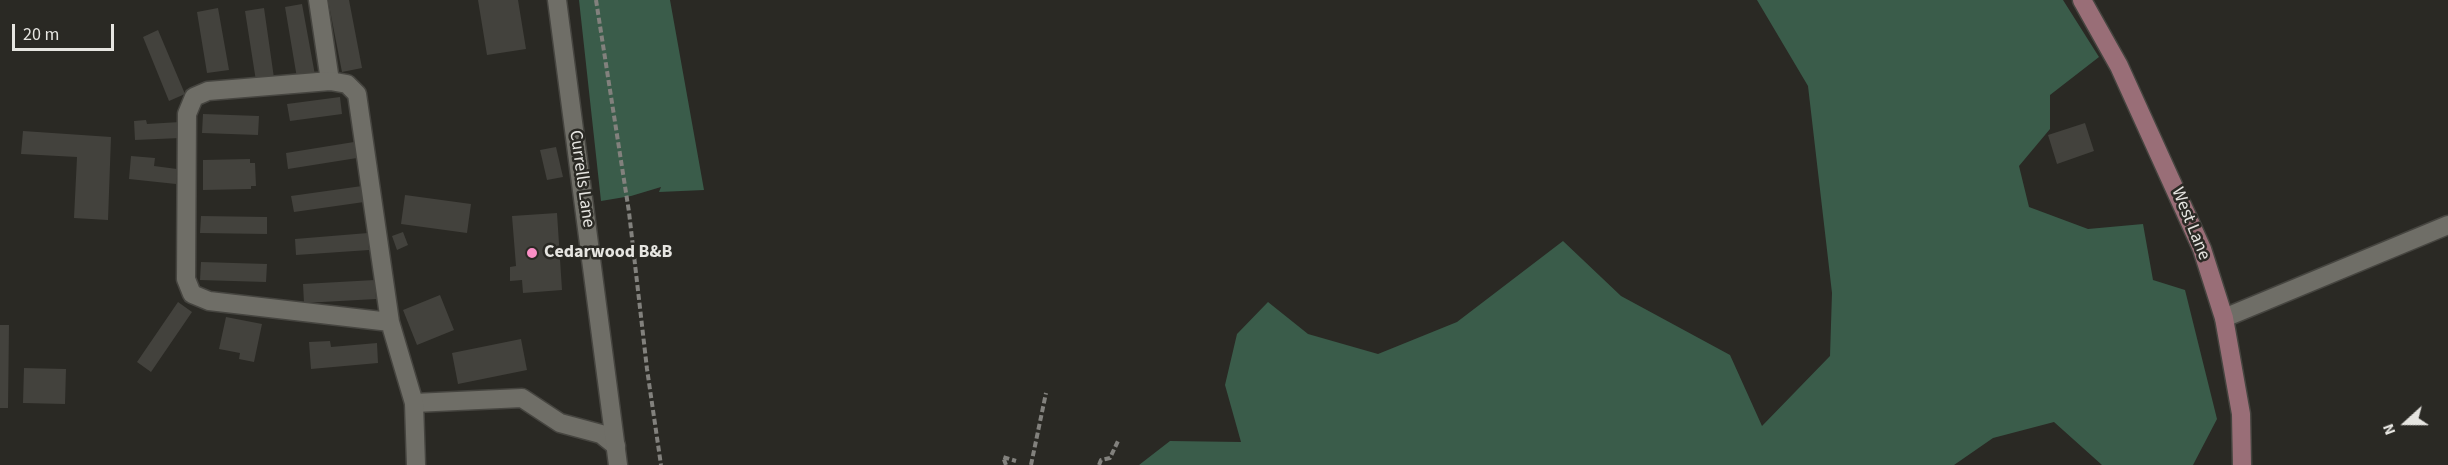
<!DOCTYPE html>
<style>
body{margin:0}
#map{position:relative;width:2448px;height:465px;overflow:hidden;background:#2a2924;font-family:"Source Sans 3",sans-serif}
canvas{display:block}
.north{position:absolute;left:2376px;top:393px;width:60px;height:60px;-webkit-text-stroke:4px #2a2924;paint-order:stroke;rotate:249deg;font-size:16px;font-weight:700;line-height:24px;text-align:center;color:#e6e5e1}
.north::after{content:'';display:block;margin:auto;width:21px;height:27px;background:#e6e5e1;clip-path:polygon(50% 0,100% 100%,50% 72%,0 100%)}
.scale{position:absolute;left:12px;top:24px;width:102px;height:27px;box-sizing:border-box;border:3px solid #e6e5e1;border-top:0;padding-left:8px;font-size:18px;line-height:21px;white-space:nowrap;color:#e6e5e1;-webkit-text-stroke:4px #2a2924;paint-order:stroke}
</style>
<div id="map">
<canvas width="2448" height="465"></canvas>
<div class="north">N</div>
<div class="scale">20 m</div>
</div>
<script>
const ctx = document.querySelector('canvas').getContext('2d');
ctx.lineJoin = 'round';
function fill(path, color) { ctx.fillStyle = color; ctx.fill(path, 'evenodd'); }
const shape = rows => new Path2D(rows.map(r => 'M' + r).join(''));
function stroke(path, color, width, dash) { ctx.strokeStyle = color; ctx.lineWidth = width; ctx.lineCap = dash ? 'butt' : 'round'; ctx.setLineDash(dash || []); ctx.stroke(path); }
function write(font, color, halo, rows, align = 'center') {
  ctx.font = font + ' "Source Sans 3",sans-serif'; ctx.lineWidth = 5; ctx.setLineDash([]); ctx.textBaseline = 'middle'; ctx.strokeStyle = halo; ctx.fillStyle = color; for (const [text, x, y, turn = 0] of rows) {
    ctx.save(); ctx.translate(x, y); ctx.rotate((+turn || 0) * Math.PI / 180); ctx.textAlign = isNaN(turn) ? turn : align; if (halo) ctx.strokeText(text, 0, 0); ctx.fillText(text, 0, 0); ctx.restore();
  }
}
const forest = shape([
 [579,0,670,0,704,190,659,192,661,187,631,196,601,201],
 [1757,0,2063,0,2099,57,2050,95,2050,129,2019,166,2029,207,2088,229,2143,224,2153,280,2185,290,2217,419,2193,465,2102,465,2054,422,1993,438,1954,465,1139,465,1170,441,1241,442,1225,385,1237,334,1268,302,1308,334,1378,354,1457,322,1563,241,1621,296,1730,355,1762,426,1830,356,1832,293,1808,86]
]);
const building = shape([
 [328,0,349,0,362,68,342,72],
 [478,0,518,0,526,49,487,55],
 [302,4,315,75,297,78,285,7],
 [218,8,229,70,207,73,197,12],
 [264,8,274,78,256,81,245,11],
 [158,30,185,94,169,101,143,37],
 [340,97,342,114,290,121,287,104],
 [203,114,259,116,258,135,202,133],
 [146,120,147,124,180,122,180,138,135,140,134,121],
 [2085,123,2094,151,2057,164,2048,135],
 [23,131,111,137,108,220,74,218,77,157,21,154],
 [354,142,357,158,288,169,286,153],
 [556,147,563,177,547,180,540,150],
 [131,156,155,158,154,166,177,169,176,184,129,179],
 [250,159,250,163,255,163,256,186,251,186,251,189,203,190,203,160],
 [362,186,364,202,294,212,291,196],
 [405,195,471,204,467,233,401,224],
 [557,213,562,290,523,293,522,280,510,281,510,267,516,266,512,216],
 [201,216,267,217,267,234,200,233],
 [403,232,408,245,397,250,392,236],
 [368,233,369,250,296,255,295,239],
 [201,262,267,264,266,282,200,280],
 [375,280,376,299,304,303,303,284],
 [440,295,454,330,417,345,403,310],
 [178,302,192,312,151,372,137,362],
 [226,317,262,324,254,362,239,359,240,353,219,349],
 [0,325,9,325,8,408,0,408],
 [521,339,527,370,458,384,452,353],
 [330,341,331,347,377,343,378,363,311,369,309,342],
 [24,368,66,369,65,404,23,403]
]);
const path = shape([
 [596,0,629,212,647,369,661,465],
 [1006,465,1003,457,1016,461],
 [1031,465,1046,393],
 [1099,465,1101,460,1110,458,1118,441]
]);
const lane = shape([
 [318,0,330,81],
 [2224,318,2448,225],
 [414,403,522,398,560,423,601,434,616,446]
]);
const street = shape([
 [557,0,618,465],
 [390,322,209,301,192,294,186,279,187,114,194,97,208,91,330,81,347,84,357,94,390,322,414,403,416,465]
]);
const secondary = shape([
 [2082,0,2119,66,2202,249,2224,318,2241,414,2242,465]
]);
const markers = [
 [532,253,6,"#fb8fc6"]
];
const streetNames = [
 ["Currells Lane",581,179,82],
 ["West Lane",2190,224,68]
];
const poiNames = [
 ["Cedarwood B&B",544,253]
];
fill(forest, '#3a5c4a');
fill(building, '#43423d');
stroke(lane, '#464540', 21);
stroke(street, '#464540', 21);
stroke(secondary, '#464540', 21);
stroke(path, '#82817d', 4, [6, 3]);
stroke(lane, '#6f6e67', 18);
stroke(street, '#6f6e67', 18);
stroke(secondary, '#996e77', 18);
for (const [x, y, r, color] of markers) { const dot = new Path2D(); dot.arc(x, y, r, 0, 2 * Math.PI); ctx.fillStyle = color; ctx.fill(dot); stroke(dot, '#2a2924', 2); }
write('18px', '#e6e5e1', '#2a2924', streetNames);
write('bold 18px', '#e6e5e1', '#2a2924', poiNames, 'left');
</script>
